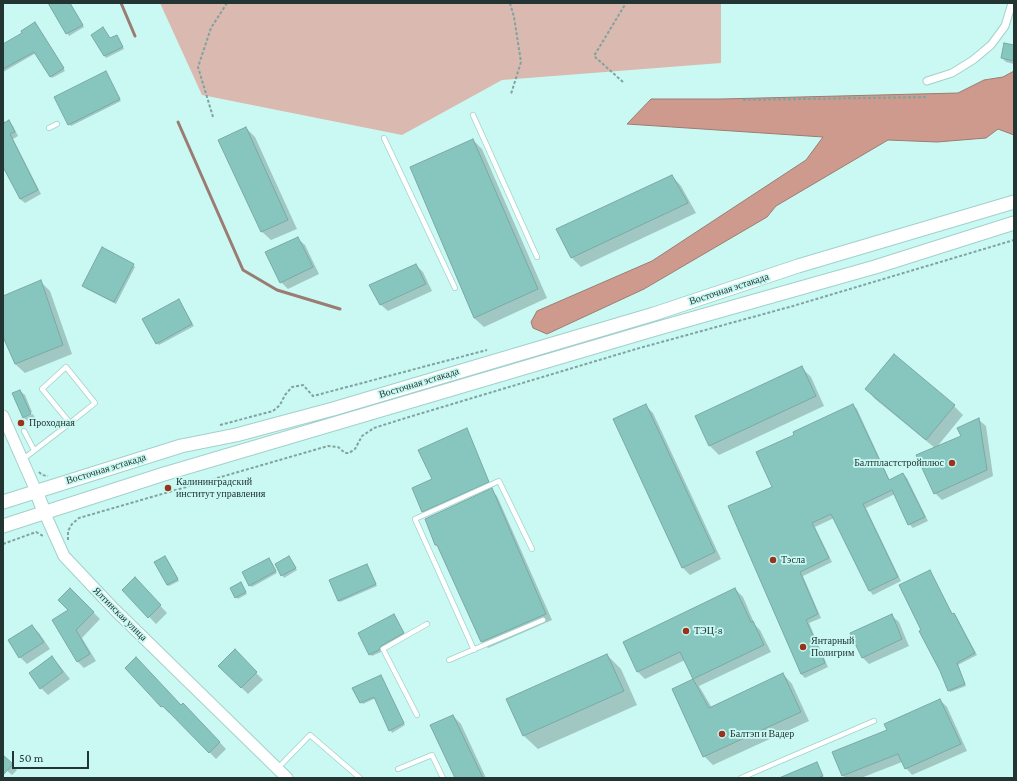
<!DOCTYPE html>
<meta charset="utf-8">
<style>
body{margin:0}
#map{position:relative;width:1017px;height:781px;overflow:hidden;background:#caf9f3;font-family:"Crimson Pro",serif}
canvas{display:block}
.frame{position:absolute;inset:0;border:4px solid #223533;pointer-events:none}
.scale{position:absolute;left:12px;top:751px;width:77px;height:18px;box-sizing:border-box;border:2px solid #223533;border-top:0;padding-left:5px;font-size:12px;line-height:14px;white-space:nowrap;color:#223533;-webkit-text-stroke:3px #caf9f3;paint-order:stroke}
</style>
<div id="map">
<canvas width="1017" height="781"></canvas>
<div class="frame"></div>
<div class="scale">50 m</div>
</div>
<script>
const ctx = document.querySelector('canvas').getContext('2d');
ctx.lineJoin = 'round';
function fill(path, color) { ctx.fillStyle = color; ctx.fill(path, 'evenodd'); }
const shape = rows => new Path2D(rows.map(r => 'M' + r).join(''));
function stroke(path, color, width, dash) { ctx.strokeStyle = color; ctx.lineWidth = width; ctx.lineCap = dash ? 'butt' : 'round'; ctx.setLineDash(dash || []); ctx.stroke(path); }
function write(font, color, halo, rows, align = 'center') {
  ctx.font = font + ' "Crimson Pro",serif'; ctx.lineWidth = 3.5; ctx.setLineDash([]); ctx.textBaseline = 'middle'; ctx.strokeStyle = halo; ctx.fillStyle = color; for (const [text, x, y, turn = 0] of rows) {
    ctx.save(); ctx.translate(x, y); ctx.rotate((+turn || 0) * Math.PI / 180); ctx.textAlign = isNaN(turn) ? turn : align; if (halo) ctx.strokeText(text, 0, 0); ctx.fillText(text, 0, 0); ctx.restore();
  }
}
const green = shape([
 [160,3,721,3,721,63,502,80,402,135,202,95]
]);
const water = shape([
 [1014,71,1014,135,998,129,986,138,937,142,888,140,776,206,767,217,644,289,547,334,533,328,531,322,537,311,652,261,806,160,823,137,627,124,651,99,721,99,958,93,984,80,1003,77,1014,71]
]);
const shadow = shape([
 [49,3,70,3,84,27,69,36],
 [35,23,65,71,52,78,36,53,3,72,3,45,24,33],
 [92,36,110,39,117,36,124,49,106,58],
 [1014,46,1014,64,1006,62,1002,58],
 [106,72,121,101,71,126,69,124],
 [3,118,5,123,9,121,13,126,18,136,13,139,41,194,25,203,20,199,3,164],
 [246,128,255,137,297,229,271,240,261,231],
 [473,140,482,149,547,298,484,327,474,318],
 [672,176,681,186,696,213,581,267,572,258,558,229],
 [298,239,305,245,319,274,288,289,281,282],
 [133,265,135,267,116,304,85,288],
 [416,265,423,272,432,291,388,311,381,305,371,286],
 [41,282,50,291,72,354,25,373,15,364,3,335,3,297],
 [180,302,194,326,159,345,157,343],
 [801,367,811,377,824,406,719,455,710,446,696,416],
 [866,389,954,406,963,415,936,448,962,436,979,420,986,426,993,476,942,500,935,493,935,448,875,399],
 [20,391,25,395,32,412,24,416],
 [853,405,857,409,890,481,903,474,907,478,928,521,913,528,909,524,895,494,866,508,901,581,873,595,870,591,834,518,815,527,832,562,803,576,821,618,809,623,828,667,805,678,801,674,730,507,773,487,796,435],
 [646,406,653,413,721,559,690,575,683,568,614,420],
 [33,414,35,418,28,421,24,418],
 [466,429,490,484,424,513,423,511,433,480],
 [491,490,497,496,552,620,488,648,482,642,440,548,436,545],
 [289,557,297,570,284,578,276,564],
 [167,559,179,581,169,586,167,585],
 [269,559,277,573,252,587,250,585],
 [367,565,377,586,340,602,338,600],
 [930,571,953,615,954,614,956,616,977,655,958,665,966,686,950,692,923,630],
 [242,585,247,594,238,599,231,589],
 [142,586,167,613,156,624,123,590],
 [70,589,100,619,82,638,96,661,84,668,77,661,69,611],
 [735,589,743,597,755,625,760,630,771,652,699,686,712,708,783,674,792,684,809,721,713,765,704,756,673,690,694,679,685,660,645,679,638,672,624,643],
 [394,615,405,635,383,648,381,652,372,656,370,654],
 [892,616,899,622,909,646,869,664,862,657],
 [32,626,39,633,50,649,27,664,20,657],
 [235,651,263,680,248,694,219,666],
 [607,655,621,669,637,705,538,749,524,736],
 [52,658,59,665,70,679,48,695,41,688],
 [126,668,181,706,183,704,226,749,216,759,170,712,169,713,162,706],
 [381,676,405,725,392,733,376,698,363,704,361,702],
 [940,700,947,707,967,751,912,775,906,768,902,762,861,778,845,778,843,775,888,730],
 [453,716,461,724,486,778,456,778],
 [3,757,17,770,12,775,3,767],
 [817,763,824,778,790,778]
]);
const stream = shape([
 [121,3,135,36],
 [178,122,243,270,277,290,340,309]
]);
const building = shape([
 [48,3,70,3,83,25,66,34,48,3],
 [35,22,64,68,50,77,34,52,3,69,3,44,22,33,21,31,35,22],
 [103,27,110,38,117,35,123,47,104,56,91,35,103,27],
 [1004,43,1014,45,1014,61,1001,58,1004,43],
 [106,71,120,99,68,125,54,97,106,71],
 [9,120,15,132,10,134,38,190,20,199,3,167,3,121,4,123,9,120],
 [246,127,288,220,261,232,218,140,246,127],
 [473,139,538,289,474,318,410,167,473,139],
 [672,175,688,203,571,258,556,229,672,175],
 [298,237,313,267,280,283,265,252,298,237],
 [102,247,134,264,114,302,82,286,102,247],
 [416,264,426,284,380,305,369,285,416,264],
 [41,280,63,345,15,364,3,337,3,296,41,280],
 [179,299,192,324,156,344,142,319,179,299],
 [894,354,955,405,926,440,865,389,894,354],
 [802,366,816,396,709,446,695,416,802,366],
 [20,390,31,414,23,418,12,393,20,390],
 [646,404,715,552,682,568,613,419,646,404],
 [853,404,889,480,903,473,925,517,908,525,892,490,863,504,898,577,869,591,831,514,812,523,829,558,800,572,818,614,806,620,825,663,801,674,728,506,772,487,756,452,794,435,793,432,853,404],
 [979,418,987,470,934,494,916,455,961,436,957,428,979,418],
 [467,428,489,482,422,512,412,488,432,479,418,450,467,428],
 [492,488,546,614,481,642,437,545,435,545,425,519,492,488],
 [165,556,178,579,167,585,154,562,165,556],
 [289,556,296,568,281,576,275,564,289,556],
 [269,558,276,571,249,586,242,572,269,558],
 [367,564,376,584,338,601,329,580,367,564],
 [930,570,952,614,954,613,975,653,957,663,965,684,948,691,940,671,919,631,921,630,899,585,930,570],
 [135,577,161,605,148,618,122,590,135,577],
 [241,582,246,592,235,598,230,588,241,582],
 [70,588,94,612,76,630,90,654,77,662,52,620,68,610,58,600,70,588],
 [735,588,751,622,753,621,764,645,693,679,680,652,637,672,623,642,735,588],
 [394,614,404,633,381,646,379,650,369,655,358,633,394,614],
 [892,614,902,639,862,658,850,633,892,614],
 [32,625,44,642,19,658,8,640,32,625],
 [235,649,257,672,241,688,218,666,235,649],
 [607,654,624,691,523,736,506,699,607,654],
 [52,656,63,672,40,689,29,673,52,656],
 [136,657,181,705,183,703,220,742,209,753,163,706,161,707,125,668,136,657],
 [783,673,801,712,703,757,672,689,693,679,709,708,783,673],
 [381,675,404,723,389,731,374,697,360,703,352,688,381,675],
 [940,699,961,744,905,769,898,754,842,776,832,752,887,730,884,724,940,699],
 [453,715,483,778,455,778,430,725,453,715],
 [3,755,13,764,3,775,3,755],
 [817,762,823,776,817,778,779,778,817,762]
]);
const path = shape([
 [510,3,514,17,521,62,511,94],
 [623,82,594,56,626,3],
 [743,100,928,97],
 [213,117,198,67,211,28,227,3],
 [220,425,273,411,280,405,285,395,292,387,303,385,313,396,487,350],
 [39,472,42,475,48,476],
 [68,540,68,531,72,524,79,518,328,446,338,447,345,453,349,453,355,449,362,436,374,428,409,417,636,349,793,306,1014,240],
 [3,544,36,532,43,536]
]);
const service = shape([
 [473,115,537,257],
 [49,128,57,124],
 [384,138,455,288],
 [24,431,34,450],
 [22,460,70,423,95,403,66,367,42,389,70,423],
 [474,650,415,519,499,481,532,549],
 [449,660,543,620],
 [417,715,383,649,427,624],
 [277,769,310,735,360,778],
 [398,769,432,755,443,778],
 [741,778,874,721]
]);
const pedestrian = shape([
 [927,81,952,73,973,60,991,45,1005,26,1012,3]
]);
const tertiary = shape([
 [3,416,36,491],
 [45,514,64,556,114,609,287,778]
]);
const secondary = shape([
 [36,491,45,514],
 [3,502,181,446,236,435,333,409,654,314,798,266,1014,202],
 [3,526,164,474,659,328,875,267,1014,223]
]);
const markers = [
 [21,423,4,"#9b331b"],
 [952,463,4,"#9b331b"],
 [168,488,4,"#9b331b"],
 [773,560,4,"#9b331b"],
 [686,631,4,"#9b331b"],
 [803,647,4,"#9b331b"],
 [722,734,4,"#9b331b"]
];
const streetNames = [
 ["Восточная эстакада",729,289,-18],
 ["Восточная эстакада",419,383,-17],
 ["Восточная эстакада",106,469,-17],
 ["Ялтинская улица",120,614,45]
];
const poiNames = [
 ["Проходная",29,423],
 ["Балтпластстройплюс",944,463,"right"],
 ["Калининградский",176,482],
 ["институт управления",176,494],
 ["Тэсла",781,560],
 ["ТЭЦ-8",694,631],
 ["Янтарный",811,641],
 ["Полигрим",811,653],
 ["Балтэп и Вадер",730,734]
];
fill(green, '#dab9b1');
fill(water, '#ce9a8d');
stroke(water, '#9a7c72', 1);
fill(shadow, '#0003');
stroke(stream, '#9a7c72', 3);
fill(building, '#87c6bf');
stroke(building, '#7ba8a3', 1);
stroke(service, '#a2d1cb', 6);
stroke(pedestrian, '#a2d1cb', 9);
stroke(tertiary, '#a2d1cb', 13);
stroke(secondary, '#a2d1cb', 15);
stroke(path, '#80a39e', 2, [3, 2]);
stroke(service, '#fff', 4.5);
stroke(pedestrian, '#fff', 7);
stroke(tertiary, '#fff', 11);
stroke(secondary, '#fff', 13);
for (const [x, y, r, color] of markers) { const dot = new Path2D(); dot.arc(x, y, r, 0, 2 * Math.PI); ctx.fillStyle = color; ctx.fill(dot); stroke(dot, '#caf9f3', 1.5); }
write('10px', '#223533', '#caf9f3', streetNames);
write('10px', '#223533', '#caf9f3', poiNames, 'left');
</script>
